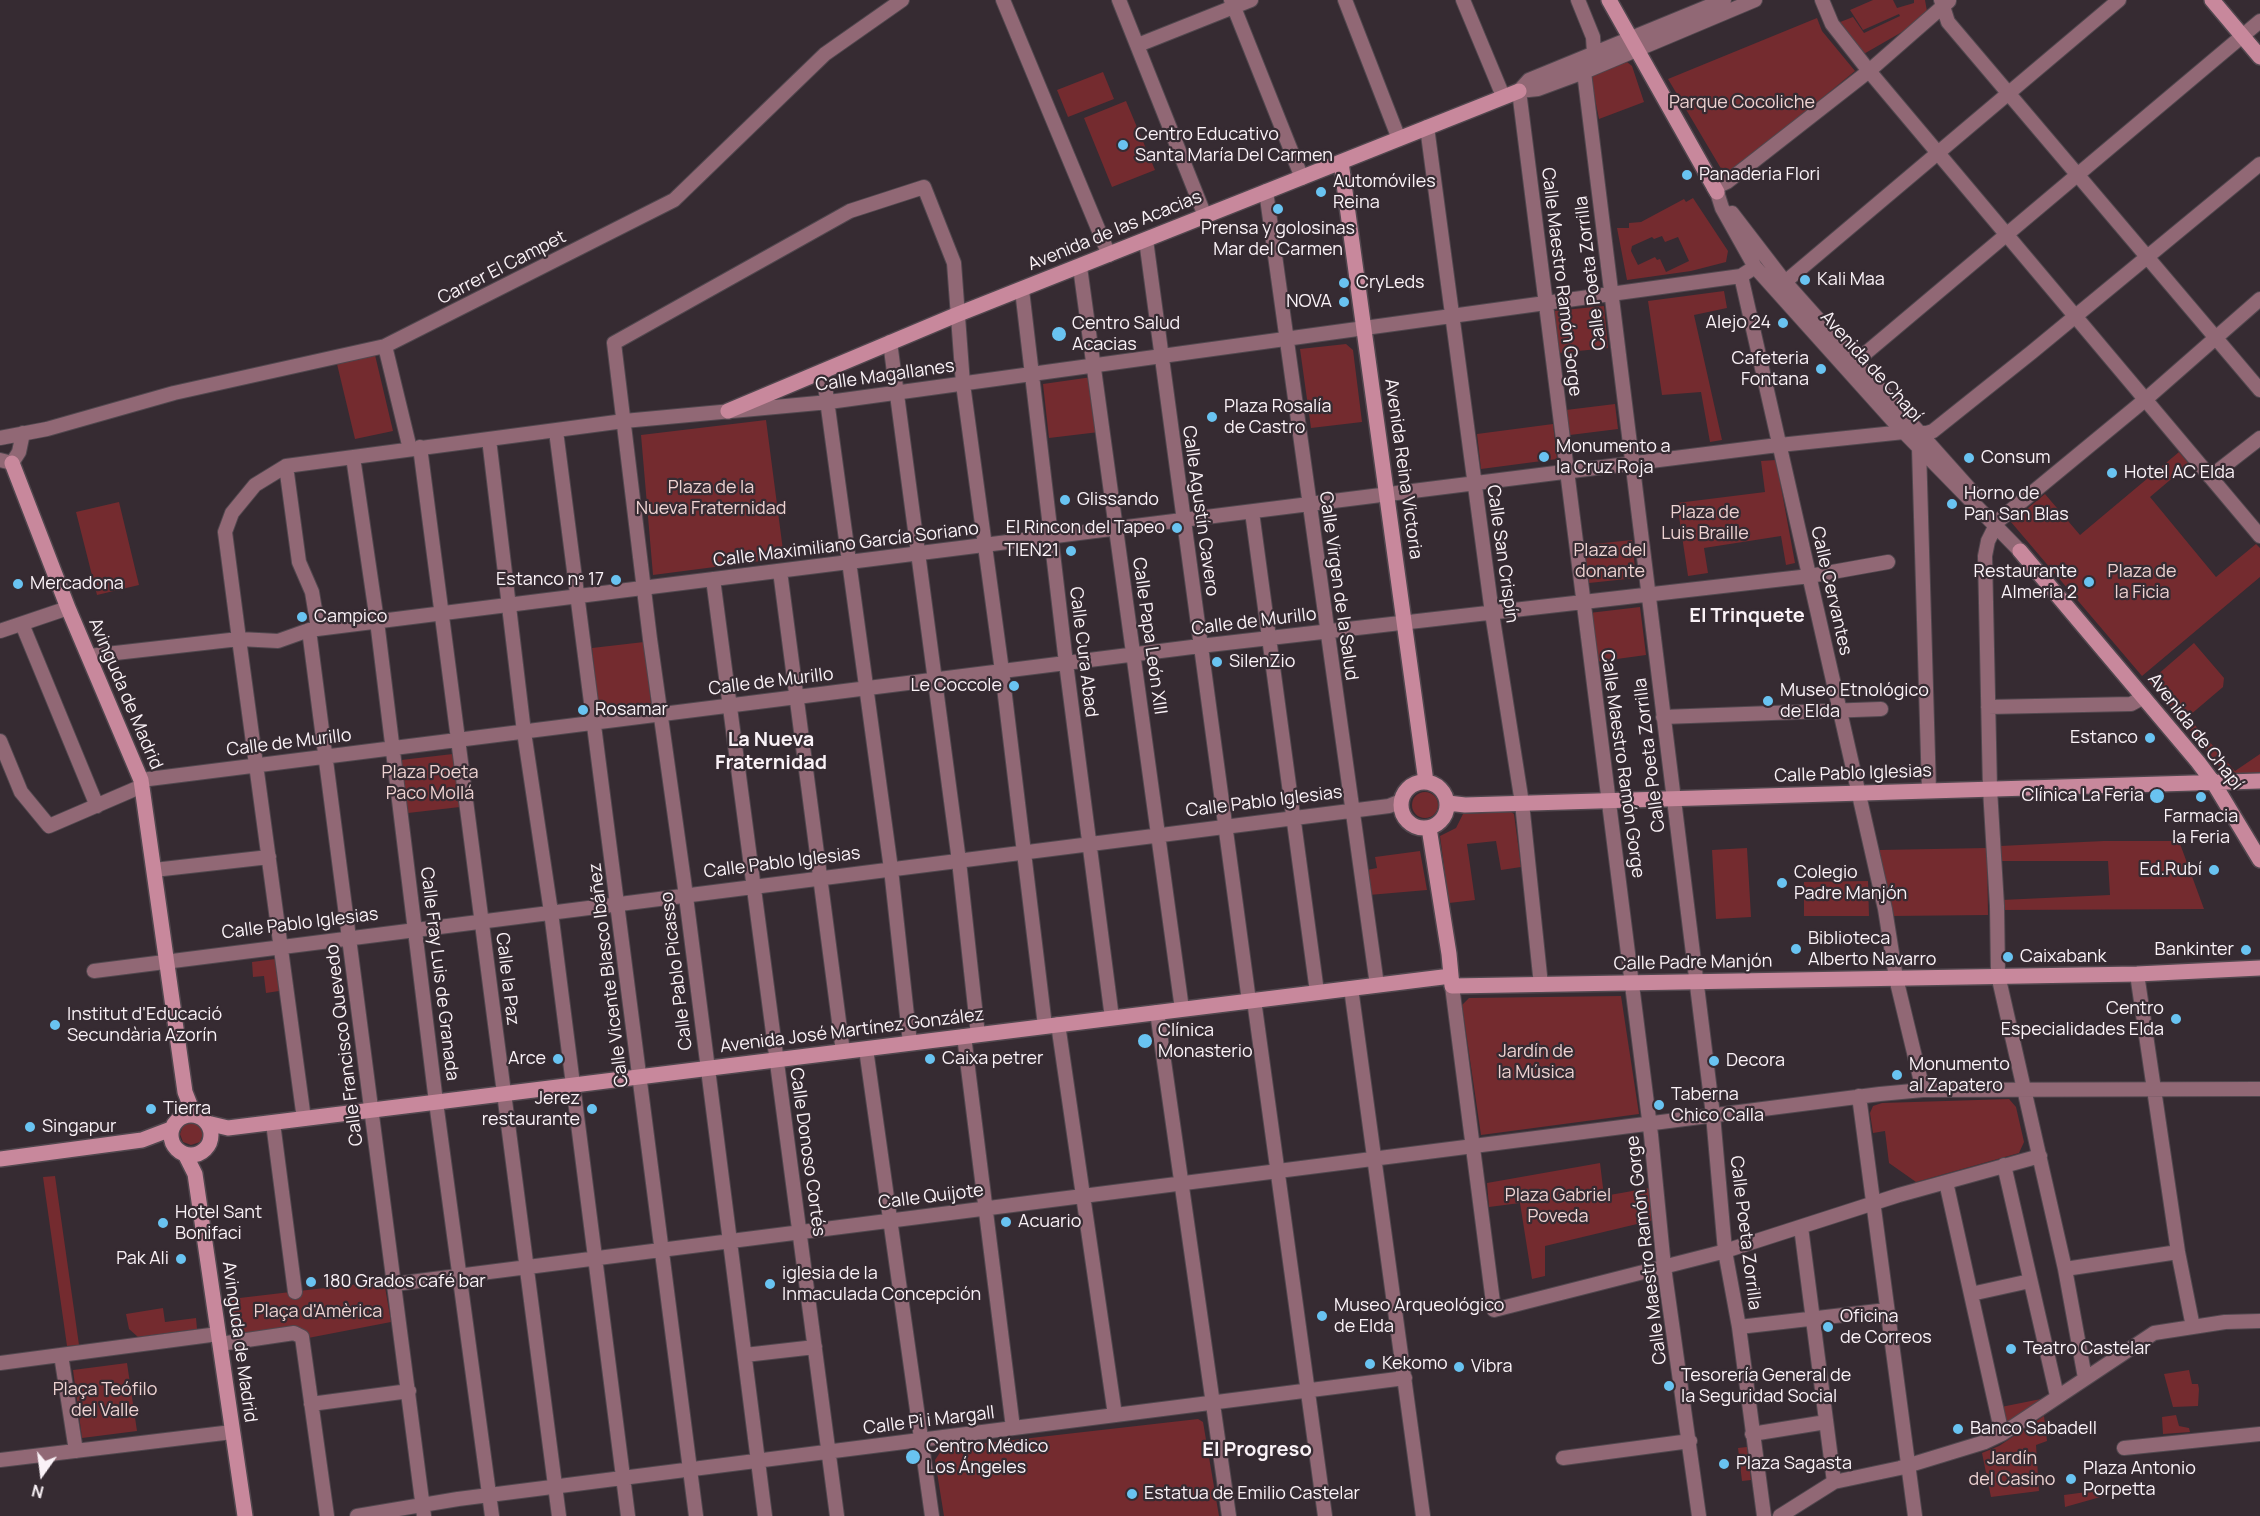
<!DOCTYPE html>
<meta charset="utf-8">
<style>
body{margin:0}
#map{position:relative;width:2260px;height:1516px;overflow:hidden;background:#362b32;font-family:Manrope,sans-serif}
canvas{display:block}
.north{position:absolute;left:12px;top:1444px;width:60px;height:60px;-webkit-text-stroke:4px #362b32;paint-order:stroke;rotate:194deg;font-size:16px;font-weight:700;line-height:24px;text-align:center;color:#faf2f7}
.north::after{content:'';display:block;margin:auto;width:21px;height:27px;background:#faf2f7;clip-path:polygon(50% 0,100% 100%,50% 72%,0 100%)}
</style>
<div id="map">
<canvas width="2260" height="1516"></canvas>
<div class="north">N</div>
</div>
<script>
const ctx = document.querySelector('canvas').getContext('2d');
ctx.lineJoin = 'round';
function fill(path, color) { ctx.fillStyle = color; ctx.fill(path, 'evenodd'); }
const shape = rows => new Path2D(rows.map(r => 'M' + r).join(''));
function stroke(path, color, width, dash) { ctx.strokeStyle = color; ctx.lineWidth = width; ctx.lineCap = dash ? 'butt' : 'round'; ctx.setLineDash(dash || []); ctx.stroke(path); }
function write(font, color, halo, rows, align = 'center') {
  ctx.font = font + ' Manrope,sans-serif'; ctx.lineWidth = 4.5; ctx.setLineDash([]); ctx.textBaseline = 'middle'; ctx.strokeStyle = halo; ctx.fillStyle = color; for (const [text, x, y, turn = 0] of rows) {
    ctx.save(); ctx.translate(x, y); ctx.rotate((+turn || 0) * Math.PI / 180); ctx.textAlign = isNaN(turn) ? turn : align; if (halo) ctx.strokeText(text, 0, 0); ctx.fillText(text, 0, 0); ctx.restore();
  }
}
const green = shape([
 [1873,0,1893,0,1897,8,1914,3,1914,0,1925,0,1928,17,1862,55,1835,24,1853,17,1864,33,1900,16,1899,14,1863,30,1850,10],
 [1817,18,1822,31,1855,71,1726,177,1668,79],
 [1627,62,1632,66,1644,102,1599,119,1590,74],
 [1103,72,1114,99,1068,117,1057,90],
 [1126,101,1155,170,1112,187,1084,118],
 [1693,198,1728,251,1726,262,1691,271,1627,280,1617,228,1629,228,1629,223,1641,222,1684,199,1686,202],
 [1662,236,1665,242,1678,237,1689,261,1666,272,1660,259,1657,260,1655,257,1638,265,1631,251,1632,246,1652,237,1654,239],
 [1724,291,1727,308,1694,315,1722,440,1710,442,1701,392,1662,395,1648,301],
 [1604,306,1608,348,1558,353,1554,311],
 [1346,344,1353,350,1362,422,1311,428,1300,349],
 [375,355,393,431,355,439,337,364],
 [1092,377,1099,432,1049,438,1043,384],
 [1615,404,1618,429,1570,435,1566,410],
 [766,420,784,558,653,575,641,435],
 [1553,424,1557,459,1481,469,1477,434],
 [2179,452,2189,464,2150,497,2216,577,2256,544,2260,548,2260,577,2142,676,2011,522,2045,494,2080,535],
 [1776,460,1795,563,1786,565,1781,536,1704,548,1708,573,1688,576,1677,503,1765,492,1761,461],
 [119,502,139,585,97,595,76,512],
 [1632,540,1636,578,1589,583,1584,545],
 [1640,607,1646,655,1595,662,1589,613],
 [644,642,651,703,599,710,592,648],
 [2194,643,2224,678,2223,687,2183,721,2149,682],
 [2194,724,2235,771,2260,754,2260,776,2227,776,2189,729],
 [453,754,460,807,408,813,401,760],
 '1412 805a13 13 0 1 1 26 0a13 13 0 1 1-26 0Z',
 [1511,812,1514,814,1521,867,1501,870,1496,841,1467,844,1475,900,1449,903,1440,836,1456,828,1463,814],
 [2104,841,2179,841,2204,909,2001,910,2001,900,2110,895,2108,861,2001,861,2000,846],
 [1747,848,1751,917,1716,919,1712,850],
 [1987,848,1988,915,1893,916,1879,850],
 [1420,851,1427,890,1369,895,1367,870,1377,868,1375,857],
 [1868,881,1869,916,1804,916,1804,882],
 [275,959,279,991,266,993,264,976,253,977,252,962],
 [1621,996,1639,1114,1481,1135,1462,1005,1469,998],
 [2009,1099,2016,1107,2024,1142,2019,1153,1916,1182,1889,1163,1885,1131,1873,1133,1870,1113,1873,1106,1882,1103],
 [191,1122,199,1125,203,1134,200,1142,191,1145,183,1142,180,1134,183,1126],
 [1600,1163,1604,1196,1655,1187,1658,1219,1545,1246,1545,1276,1532,1279,1520,1203,1489,1207,1487,1183],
 [55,1176,79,1345,67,1346,43,1177],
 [384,1281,391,1322,308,1338,297,1327,235,1335,231,1299],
 [163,1308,165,1322,196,1318,197,1329,138,1337,129,1329,126,1314],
 [127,1363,137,1431,82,1438,73,1370],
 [2189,1370,2192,1384,2198,1384,2199,1389,2198,1406,2173,1407,2164,1374],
 [2046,1398,2006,1426,2001,1407],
 [2176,1415,2179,1426,2189,1428,2190,1432,2163,1434,2162,1417],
 [2044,1416,2047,1441,2036,1445,2039,1491,1991,1497,1982,1453,1999,1446],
 [1198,1419,1203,1422,1219,1516,944,1516,935,1460,943,1448],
 [1747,1447,1751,1480,1742,1481,1738,1448],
 [2102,1490,2104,1496,2065,1507,2064,1495]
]);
const street = shape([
 [1003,0,1109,255],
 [1119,0,1205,216],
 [1231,0,1302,178],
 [1345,0,1399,139],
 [1463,0,1503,96],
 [1578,0,1593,37,1594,53],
 [1822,0,1832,24,1869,71,2260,536],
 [1941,0,1948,22,2260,390],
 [1138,45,1251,0],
 [1584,72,1713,1115,1725,1251,1739,1327,1764,1516],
 [1519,91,1651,1135,1664,1267,1699,1516],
 [1519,91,1538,89,1584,72,1755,0],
 [1519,91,1529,80,1724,0],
 [1427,127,1492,613,1522,803,1541,985],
 [1714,188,1727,182,1869,71,1949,1],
 [1266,191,1377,985],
 [1717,192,1722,208,1755,267,1895,423,2020,551],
 [1732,213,1785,282,1976,496],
 [1146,240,1249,1001],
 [1080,267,1182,1009],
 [1755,267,1741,276,829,402,624,421,286,466,255,485,232,513,225,532,239,639,278,641,309,630,1770,446,1904,432,1927,433,1933,431,2032,352,2260,164],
 [1741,276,1885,909,1896,978,1923,1090],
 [1785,282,2119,0],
 [1022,290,1066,663,1112,1018],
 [890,342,959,861,978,1035],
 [385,346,410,449],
 [1849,354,1860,357,1867,352,2260,21],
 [823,371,891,869,910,1043],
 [556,431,696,1516],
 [0,438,47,429,174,393,385,346,674,200,825,54,902,0],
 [489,439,524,732,551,912,628,1516],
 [420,447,559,1516],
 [1919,448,1929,791],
 [353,457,377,621,436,1102,492,1516],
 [0,460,12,463,19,452,23,433],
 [286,466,299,562,312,592,318,628],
 [2210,477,2260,438],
 [1252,512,1317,992],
 [780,571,843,1052],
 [713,579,837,1516],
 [22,624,97,806],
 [309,630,424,1516],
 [0,631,68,608],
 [89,656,239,639,304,1119],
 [1988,707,2131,704,2144,697],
 [1663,717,1881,709],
 [0,741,21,792,49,826,142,786],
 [141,780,1200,646,1810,576,1888,562],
 [154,870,269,857],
 [94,971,1389,806,1401,801],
 [2137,974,2178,1252,2193,1327],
 [1452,986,1494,1310,1722,1252,1899,1195,2040,1156],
 [1351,988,1423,1516],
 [1254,1000,1325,1516],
 [1157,1012,1229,1516],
 [1058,1024,1115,1415],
 [964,1036,1013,1428],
 [866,1049,932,1516],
 [1859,1096,1915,1516],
 [273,1123,295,1292],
 [2004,1165,2057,1396],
 [1946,1182,2002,1434],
 [1801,1227,1834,1482],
 [2065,1269,2178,1252],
 [395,1284,1880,1094,1923,1090,2260,1089],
 [1971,1294,2030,1281],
 [1739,1327,1887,1310],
 [220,1344,294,1333,302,1337,327,1516],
 [61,1355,76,1451],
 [745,1355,815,1347],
 [0,1363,218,1334],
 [2085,1378,2065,1269,1998,975,1997,906,1990,789,1985,556,1988,541,1998,521,2146,399,2260,299],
 [311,1404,409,1391],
 [1752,1434,1826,1422],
 [2124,1448,2260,1434],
 [1563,1458,1690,1441],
 [0,1460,232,1432],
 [357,1516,458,1499,1405,1378],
 [765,1516,684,881,650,639,614,343,850,211,924,187,954,263,963,384,1002,671,1045,1026],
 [1780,1516,1834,1482,1900,1468,1985,1442,2002,1434,2154,1333,2225,1322,2260,1321]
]);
const secondary = shape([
 [1609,0,1717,192],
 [2212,0,2260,57],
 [1341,162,1426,782],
 [728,411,956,315,1519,91],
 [12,463,68,608,141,780,185,1092,194,1115],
 [2020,551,2198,762,2213,782,2260,860],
 '1401 805a23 23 0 1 1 46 0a23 23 0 1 1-46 0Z',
 [1448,803,1465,805,2260,781],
 [1429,828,1449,954,1452,986,2137,974,2260,968],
 '171 1135a20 20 0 1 1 40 0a20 20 0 1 1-40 0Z',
 [207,1123,228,1128,1451,976],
 [185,1154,195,1174,245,1516],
 [0,1159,142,1140,171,1129]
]);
const markers = [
 [1123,145,6,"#69c3f1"],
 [1687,175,6,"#69c3f1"],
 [1321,192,6,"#69c3f1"],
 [1278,209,6,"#69c3f1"],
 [1805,280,6,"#69c3f1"],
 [1344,283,6,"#69c3f1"],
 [1344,302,6,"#69c3f1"],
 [1783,323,6,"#69c3f1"],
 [1059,334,8,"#69c3f1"],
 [1821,369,6,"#69c3f1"],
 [1212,417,6,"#69c3f1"],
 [1544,457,6,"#69c3f1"],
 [1969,458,6,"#69c3f1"],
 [2112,473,6,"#69c3f1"],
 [1065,500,6,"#69c3f1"],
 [1952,504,6,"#69c3f1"],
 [1177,528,6,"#69c3f1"],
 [1071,551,6,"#69c3f1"],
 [616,580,6,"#69c3f1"],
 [2089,582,6,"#69c3f1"],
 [18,584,6,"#69c3f1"],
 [302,617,6,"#69c3f1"],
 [1217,662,6,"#69c3f1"],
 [1014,686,6,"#69c3f1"],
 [1768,701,6,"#69c3f1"],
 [583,710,6,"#69c3f1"],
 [2150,738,6,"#69c3f1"],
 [2157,796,8,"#69c3f1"],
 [2201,797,6,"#69c3f1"],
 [2214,870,6,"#69c3f1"],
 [1782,883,6,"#69c3f1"],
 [1796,949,6,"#69c3f1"],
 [2246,950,6,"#69c3f1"],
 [2008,957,6,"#69c3f1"],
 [2176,1019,6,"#69c3f1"],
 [55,1025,6,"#69c3f1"],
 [1145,1041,8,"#69c3f1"],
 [558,1059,6,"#69c3f1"],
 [930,1059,6,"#69c3f1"],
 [1714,1061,6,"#69c3f1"],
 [1897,1075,6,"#69c3f1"],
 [1659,1105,6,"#69c3f1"],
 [151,1109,6,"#69c3f1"],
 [592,1109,6,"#69c3f1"],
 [30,1127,6,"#69c3f1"],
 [1006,1222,6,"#69c3f1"],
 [163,1223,6,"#69c3f1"],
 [181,1259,6,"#69c3f1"],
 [311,1282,6,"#69c3f1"],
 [770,1284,6,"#69c3f1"],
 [1322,1316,6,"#69c3f1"],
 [1828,1327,6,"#69c3f1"],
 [2011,1349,6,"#69c3f1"],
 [1370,1364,6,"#69c3f1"],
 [1459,1367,6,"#69c3f1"],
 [1669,1386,6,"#69c3f1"],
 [1958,1429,6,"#69c3f1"],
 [913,1457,8,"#69c3f1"],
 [1724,1464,6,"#69c3f1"],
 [2071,1479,6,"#69c3f1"],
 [1132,1494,6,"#69c3f1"]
];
const parkNames = [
 ["Parque Cocoliche",1742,103],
 ["Plaza de la",711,488],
 ["Nueva Fraternidad",711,509],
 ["Plaza de",1705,513],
 ["Luis Braille",1705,534],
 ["Plaza del",1610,551],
 ["donante",1610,572],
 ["Plaza de",2142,572],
 ["la Ficia",2142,593],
 ["Plaza Poeta",430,773],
 ["Paco Mollá",430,794],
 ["Jardín de",1536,1052],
 ["la Música",1536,1073],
 ["Plaza Gabriel",1558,1196],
 ["Poveda",1558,1217],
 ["Plaça d'Amèrica",318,1312],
 ["Plaça Teófilo",105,1390],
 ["del Valle",105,1411],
 ["Jardín",2012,1459],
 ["del Casino",2012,1480]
];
const poiNames = [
 ["Centro Educativo",1135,135],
 ["Santa María Del Carmen",1135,156],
 ["Panaderia Flori",1699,175],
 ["Automóviles",1333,182],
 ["Reina",1333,203],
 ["Prensa y golosinas",1278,229,"center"],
 ["Mar del Carmen",1278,250,"center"],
 ["Kali Maa",1817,280],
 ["CryLeds",1356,283],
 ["NOVA",1332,302,"right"],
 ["Alejo 24",1771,323,"right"],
 ["Centro Salud",1072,324],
 ["Acacias",1072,345],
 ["Cafeteria",1809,359,"right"],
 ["Fontana",1809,380,"right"],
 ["Plaza Rosalía",1224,407],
 ["de Castro",1224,428],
 ["Monumento a",1556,447],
 ["la Cruz Roja",1556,468],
 ["Consum",1981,458],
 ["Hotel AC Elda",2124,473],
 ["Horno de",1964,494],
 ["Pan San Blas",1964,515],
 ["Glissando",1077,500],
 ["El Rincon del Tapeo",1165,528,"right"],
 ["TIEN21",1059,551,"right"],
 ["Restaurante",2077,572,"right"],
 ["Almeria 2",2077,593,"right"],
 ["Estanco nº 17",604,580,"right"],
 ["Mercadona",30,584],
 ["Campico",314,617],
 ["SilenZio",1229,662],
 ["Le Coccole",1002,686,"right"],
 ["Museo Etnológico",1780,691],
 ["de Elda",1780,712],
 ["Rosamar",595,710],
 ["Estanco",2138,738,"right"],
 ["Clínica La Feria",2144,796,"right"],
 ["Farmacia",2201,817,"center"],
 ["la Feria",2201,838,"center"],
 ["Ed.Rubí",2202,870,"right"],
 ["Colegio",1794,873],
 ["Padre Manjón",1794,894],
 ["Biblioteca",1808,939],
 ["Alberto Navarro",1808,960],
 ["Bankinter",2234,950,"right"],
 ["Caixabank",2020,957],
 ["Centro",2164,1009,"right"],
 ["Especialidades Elda",2164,1030,"right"],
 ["Institut d'Educació",67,1015],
 ["Secundària Azorín",67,1036],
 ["Clínica",1158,1031],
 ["Monasterio",1158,1052],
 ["Arce",546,1059,"right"],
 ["Caixa petrer",942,1059],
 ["Decora",1726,1061],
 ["Monumento",1909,1065],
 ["al Zapatero",1909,1086],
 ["Taberna",1671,1095],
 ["Chico Calla",1671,1116],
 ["Jerez",580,1099,"right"],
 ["restaurante",580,1120,"right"],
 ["Tierra",163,1109],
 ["Singapur",42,1127],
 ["Hotel Sant",175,1213],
 ["Bonifaci",175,1234],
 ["Acuario",1018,1222],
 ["Pak Ali",169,1259,"right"],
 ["iglesia de la",782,1274],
 ["Inmaculada Concepción",782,1295],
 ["180 Grados café bar",323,1282],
 ["Museo Arqueológico",1334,1306],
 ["de Elda",1334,1327],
 ["Oficina",1840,1317],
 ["de Correos",1840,1338],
 ["Teatro Castelar",2023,1349],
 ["Kekomo",1382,1364],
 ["Vibra",1471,1367],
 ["Tesorería General de",1681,1376],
 ["la Seguridad Social",1681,1397],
 ["Banco Sabadell",1970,1429],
 ["Centro Médico",926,1447],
 ["Los Ángeles",926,1468],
 ["Plaza Sagasta",1736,1464],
 ["Plaza Antonio",2083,1469],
 ["Porpetta",2083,1490],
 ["Estatua de Emilio Castelar",1144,1494]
];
const streetNames = [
 ["Avenida de las Acacias",1115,231,-22],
 ["Carrer El Campet",502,268,-27],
 ["Calle Poeta Zorrilla",1591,273,-97],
 ["Calle Maestro Ramón Gorge",1561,282,83],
 ["Avenida de Chapí",1871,367,48],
 ["Calle Magallanes",885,376,-8],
 ["Avenida Reina Victoria",1403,469,82],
 ["Calle Agustín Cavero",1200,511,82],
 ["Calle Maximiliano García Soriano",846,545,-7],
 ["Calle San Crispín",1502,554,82],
 ["Calle Virgen de la Salud",1338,586,82],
 ["Calle Cervantes",1831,591,77],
 ["Calle de Murillo",1254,622,-7],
 ["Calle Papa León XIII",1149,636,82],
 ["Calle Cura Abad",1083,652,83],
 ["Calle de Murillo",771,682,-7],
 ["Avinguda de Madrid",125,694,67],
 ["Avenida de Chapí",2195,732,52],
 ["Calle de Murillo",289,743,-7],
 ["Calle Poeta Zorrilla",1650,755,-97],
 ["Calle Maestro Ramón Gorge",1622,764,82],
 ["Calle Pablo Iglesias",1853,774,-2],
 ["Calle Pablo Iglesias",1264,802,-7],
 ["Calle Pablo Iglesias",782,863,-7],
 ["Calle Pablo Iglesias",300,924,-7],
 ["Calle Padre Manjón",1693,963,-1],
 ["Calle Pablo Picasso",677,971,-97],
 ["Calle Fray Luis de Granada",439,974,83],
 ["Calle Vicente Blasco Ibáñez",609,975,-97],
 ["Calle la Paz",507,979,83],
 ["Avenida José Martínez González",852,1031,-7],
 ["Calle Francisco Quevedo",345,1045,-97],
 ["Calle Donoso Cortés",807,1152,82],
 ["Calle Quijote",931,1197,-7],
 ["Calle Poeta Zorrilla",1745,1233,83],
 ["Calle Maestro Ramón Gorge",1647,1250,-97],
 ["Avinguda de Madrid",239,1342,82],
 ["Calle Pi i Margall",929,1421,-7]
];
const neighbourhoodNames = [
 ["El Trinquete",1747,616],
 ["La Nueva",771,740],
 ["Fraternidad",771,763],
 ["El Progreso",1257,1450]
];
fill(green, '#742b2f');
stroke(street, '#51474e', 16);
stroke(secondary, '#51474e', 18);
stroke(street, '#916875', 14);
stroke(secondary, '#c8889c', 15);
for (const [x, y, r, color] of markers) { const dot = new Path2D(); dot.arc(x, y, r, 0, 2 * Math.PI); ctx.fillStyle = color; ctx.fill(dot); stroke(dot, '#362b32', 2); }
write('18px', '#edd2d1', '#362b32', parkNames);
write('18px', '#faf2f7', '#362b32', poiNames, 'left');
write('18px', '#faf2f7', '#362b32', streetNames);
write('bold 20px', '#faf2f7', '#362b32', neighbourhoodNames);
</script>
